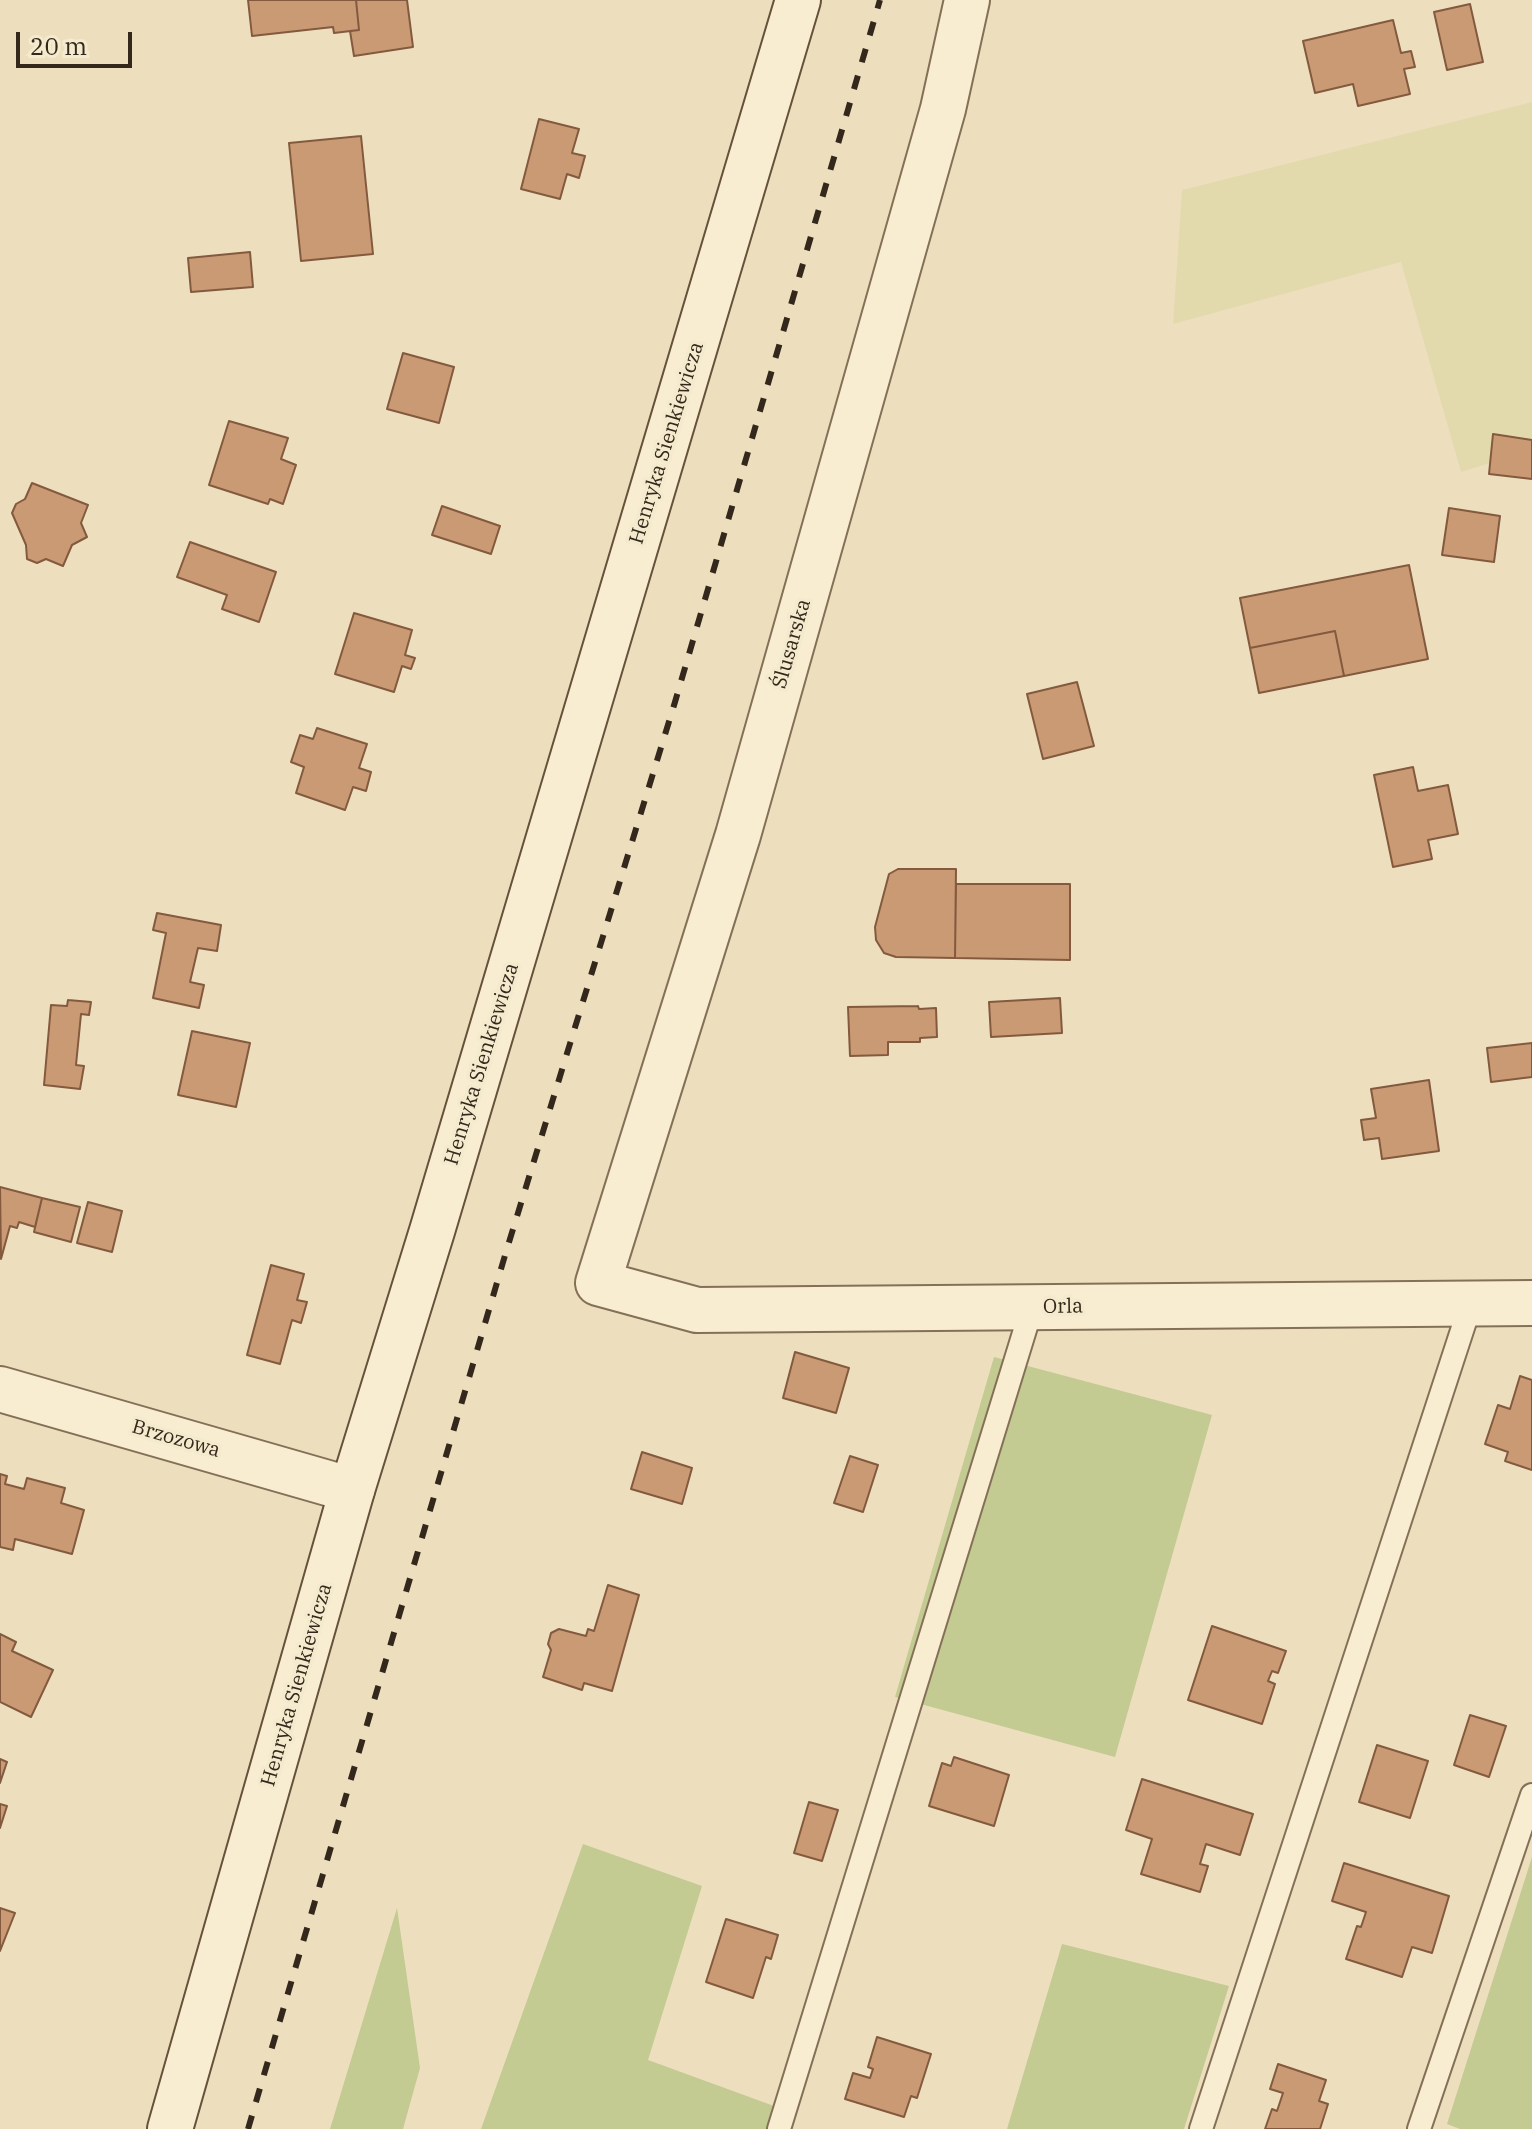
<!DOCTYPE html>
<meta charset="utf-8">
<style>
body{margin:0}
#map{position:relative;width:1532px;height:2129px;overflow:hidden;background:#eddfbe;font-family:"IBM Plex Serif",serif}
canvas{display:block}
.scale{position:absolute;left:16px;top:32px;width:116px;height:36px;box-sizing:border-box;border:4px solid #34281c;border-top:0;padding-left:10px;font-size:24px;line-height:28px;white-space:nowrap;color:#34281c;-webkit-text-stroke:6px #f4eacd;paint-order:stroke}
</style>
<div id="map">
<canvas width="1532" height="2129"></canvas>
<div class="scale">20 m</div>
</div>
<script>
const ctx = document.querySelector('canvas').getContext('2d');
ctx.lineJoin = 'round';
function fill(path, color) { ctx.fillStyle = color; ctx.fill(path, 'evenodd'); }
const shape = rows => new Path2D(rows.map(r => 'M' + r).join(''));
function stroke(path, color, width, dash) { ctx.strokeStyle = color; ctx.lineWidth = width; ctx.lineCap = dash ? 'butt' : 'round'; ctx.setLineDash(dash || []); ctx.stroke(path); }
function write(font, color, halo, rows, align = 'center') {
  ctx.font = font + ' "IBM Plex Serif",serif'; ctx.lineWidth = 7; ctx.setLineDash([]); ctx.textBaseline = 'middle'; ctx.strokeStyle = halo; ctx.fillStyle = color; for (const [text, x, y, turn = 0] of rows) {
    ctx.save(); ctx.translate(x, y); ctx.rotate((+turn || 0) * Math.PI / 180); ctx.textAlign = isNaN(turn) ? turn : align; if (halo) ctx.strokeText(text, 0, 0); ctx.fillText(text, 0, 0); ctx.restore();
  }
}
const farmland = shape([
 [1532,102,1532,450,1461,472,1401,262,1173,324,1182,190]
]);
const green = shape([
 [994,1357,1212,1415,1115,1757,895,1697],
 [583,1844,702,1886,648,2060,774,2106,766,2129,481,2129],
 [1532,1857,1532,2129,1460,2129,1447,2124],
 [397,1908,420,2068,403,2129,330,2129],
 [1062,1944,1229,1986,1184,2129,1007,2129]
]);
const building = shape([
 [248,0,356,0,359,30,334,33,333,27,252,36,248,0],
 [356,0,407,0,413,47,354,56,350,31,359,30,356,0],
 [1470,4,1483,62,1447,70,1434,12,1470,4],
 [1393,20,1401,53,1411,51,1415,67,1404,69,1410,94,1358,106,1353,84,1315,93,1303,41,1393,20],
 [539,119,579,129,572,153,585,156,579,178,567,174,560,199,521,189,539,119],
 [361,136,373,254,301,261,289,143,361,136],
 [250,252,253,287,191,292,188,258,250,252],
 [403,353,454,367,439,423,387,409,403,353],
 [229,421,288,438,281,459,296,465,283,504,270,499,268,504,209,485,229,421],
 [1493,434,1532,440,1532,479,1489,474,1493,434],
 [32,483,88,505,81,523,87,537,72,545,63,566,46,559,37,563,27,559,26,545,12,513,16,504,25,499,32,483],
 [442,506,500,526,491,554,432,535,442,506],
 [1449,508,1500,516,1494,562,1442,555,1449,508],
 [190,542,276,572,259,622,222,609,227,595,177,577,190,542],
 [1409,565,1428,659,1344,676,1335,631,1250,648,1240,598,1409,565],
 [354,613,412,630,405,655,415,658,411,669,402,666,394,692,335,674,354,613],
 [1335,631,1344,676,1259,693,1250,648,1335,631],
 [1077,682,1094,746,1043,759,1027,694,1077,682],
 [317,728,367,744,359,768,371,772,366,791,353,787,345,810,296,793,304,767,291,762,300,735,313,739,317,728],
 [1413,767,1418,791,1448,785,1458,834,1428,840,1432,859,1393,867,1374,775,1413,767],
 [898,869,956,869,955,958,896,957,884,953,876,940,875,927,889,874,898,869],
 [956,884,1070,884,1070,960,955,958,956,884],
 [157,913,221,925,217,951,198,948,190,982,204,985,199,1008,153,998,166,933,153,930,157,913],
 [1060,998,1062,1033,991,1037,989,1002,1060,998],
 [68,1000,91,1002,89,1015,81,1014,76,1065,84,1066,80,1089,44,1085,51,1005,67,1006,68,1000],
 [918,1006,919,1009,936,1008,937,1037,920,1038,920,1042,888,1042,888,1055,850,1056,848,1007,918,1006],
 [192,1031,250,1043,236,1107,178,1095,192,1031],
 [1532,1043,1532,1077,1491,1082,1487,1048,1532,1043],
 [1429,1080,1439,1151,1382,1159,1379,1138,1364,1140,1361,1120,1376,1118,1371,1089,1429,1080],
 [0,1187,42,1198,35,1227,19,1222,17,1228,10,1226,1,1259,0,1187],
 [42,1198,80,1207,71,1242,34,1232,42,1198],
 [88,1202,122,1211,112,1252,77,1243,88,1202],
 [271,1265,304,1274,297,1300,307,1302,301,1323,292,1320,280,1364,247,1355,271,1265],
 [795,1352,849,1368,836,1413,783,1398,795,1352],
 [1520,1376,1532,1380,1532,1470,1505,1461,1508,1452,1485,1444,1498,1405,1510,1409,1520,1376],
 [642,1452,692,1468,682,1504,631,1489,642,1452],
 [850,1456,878,1465,863,1512,834,1503,850,1456],
 [0,1474,7,1476,5,1484,24,1489,27,1478,65,1488,61,1503,84,1510,72,1554,15,1539,13,1550,0,1547,0,1474],
 [608,1585,639,1595,612,1691,584,1683,582,1690,543,1677,551,1650,548,1644,551,1633,559,1629,586,1636,588,1629,594,1631,608,1585],
 [1212,1626,1286,1651,1278,1673,1272,1671,1268,1681,1275,1684,1262,1724,1188,1700,1212,1626],
 [0,1634,16,1642,12,1651,53,1670,31,1717,0,1702,0,1634],
 [1470,1715,1506,1726,1489,1777,1454,1765,1470,1715],
 [1377,1745,1428,1761,1410,1818,1359,1802,1377,1745],
 [954,1757,1009,1775,994,1826,929,1806,942,1763,951,1766,954,1757],
 [0,1759,7,1762,0,1783,0,1759],
 [1142,1779,1253,1814,1240,1855,1206,1844,1200,1864,1208,1866,1200,1892,1141,1874,1152,1839,1126,1830,1142,1779],
 [809,1802,838,1810,822,1861,794,1853,809,1802],
 [0,1804,7,1806,0,1828,0,1804],
 [1344,1863,1449,1896,1432,1953,1412,1947,1402,1977,1346,1959,1357,1926,1361,1927,1366,1912,1332,1901,1344,1863],
 [0,1908,15,1913,0,1951,0,1908],
 [726,1919,778,1935,771,1959,766,1957,753,1998,706,1982,726,1919],
 [877,2037,931,2054,917,2098,911,2096,904,2117,845,2099,853,2073,870,2078,873,2069,868,2067,877,2037],
 [1278,2064,1326,2080,1319,2101,1328,2104,1320,2129,1265,2129,1272,2109,1277,2111,1283,2093,1270,2089,1278,2064]
]);
const lane = shape([
 [779,2129,1032,1307],
 [1201,2129,1471,1303],
 [1419,2129,1532,1795]
]);
const street = shape([
 [967,0,943,109,738,835,598,1283,697,1310,1532,1303],
 [0,1389,352,1490]
]);
const secondary = shape([
 [170,2129,352,1490,432,1231,798,0]
]);
const rail = shape([
 [248,2129,506,1252,675,702,880,0]
]);
const streetNames = [
 ["Henryka Sienkiewicza",667,443,-73],
 ["Ślusarska",792,644,-74],
 ["Henryka Sienkiewicza",482,1064,-73],
 ["Orla",1063,1307,-1],
 ["Brzozowa",176,1439,16],
 ["Henryka Sienkiewicza",297,1685,-74]
];
fill(farmland, '#e2daac');
fill(green, '#c3ca92');
fill(building, '#ca9a74');
stroke(building, '#835a3e', 2);
stroke(lane, '#847057', 26);
stroke(street, '#847057', 48);
stroke(secondary, '#66513b', 48);
stroke(lane, '#f8edd1', 22);
stroke(street, '#f8edd1', 44);
stroke(secondary, '#f8edd1', 44);
stroke(rail, '#34281c', 6, [14, 14]);
write('20px', '#34281c', '#f4eacd', streetNames);
</script>
